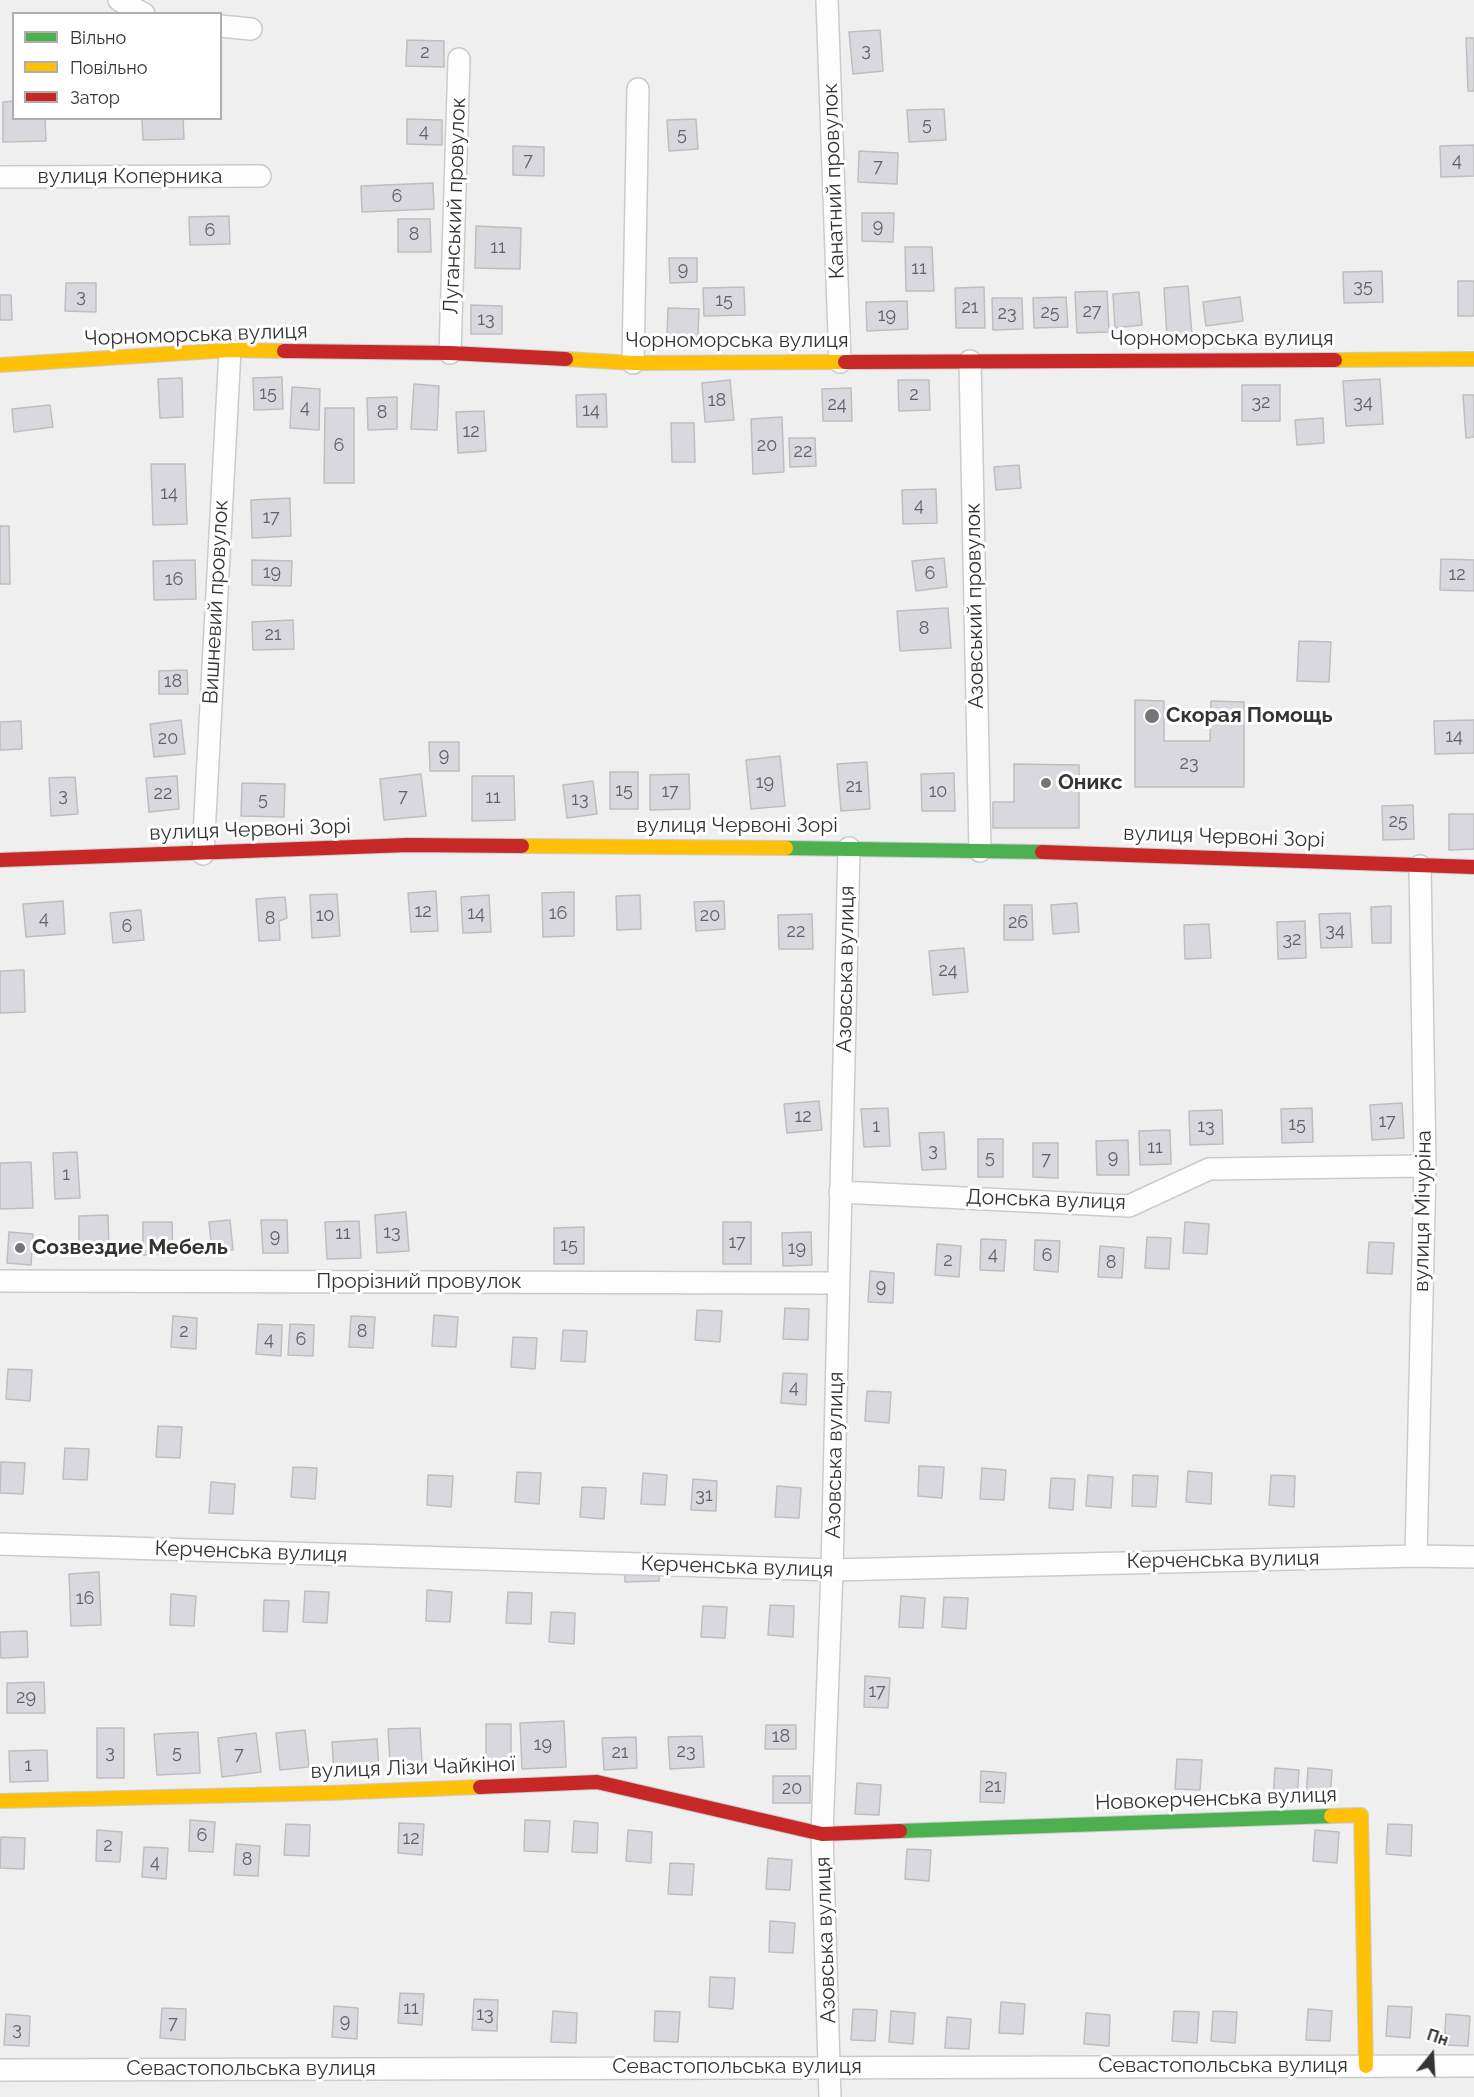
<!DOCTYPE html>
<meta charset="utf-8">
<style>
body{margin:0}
#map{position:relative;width:1474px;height:2097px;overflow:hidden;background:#f0eff0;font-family:Raleway,sans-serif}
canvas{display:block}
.legend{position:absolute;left:12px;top:12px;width:210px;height:108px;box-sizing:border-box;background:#fff;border:2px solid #aeaeae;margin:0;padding:8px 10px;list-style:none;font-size:18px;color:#353435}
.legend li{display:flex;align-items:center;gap:12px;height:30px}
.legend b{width:30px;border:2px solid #aeaeae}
.north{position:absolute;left:1402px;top:2025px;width:60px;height:60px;-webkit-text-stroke:4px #fff;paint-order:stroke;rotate:18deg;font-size:16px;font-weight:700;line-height:24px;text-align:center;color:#353435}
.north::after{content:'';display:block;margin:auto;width:21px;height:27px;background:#353435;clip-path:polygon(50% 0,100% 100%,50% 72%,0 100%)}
</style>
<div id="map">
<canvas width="1474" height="2097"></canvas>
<ul class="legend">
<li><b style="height:8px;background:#4caf50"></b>Вільно</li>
<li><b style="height:8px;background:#ffc107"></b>Повільно</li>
<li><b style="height:8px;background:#c62828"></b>Затор</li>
</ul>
<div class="north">Пн</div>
</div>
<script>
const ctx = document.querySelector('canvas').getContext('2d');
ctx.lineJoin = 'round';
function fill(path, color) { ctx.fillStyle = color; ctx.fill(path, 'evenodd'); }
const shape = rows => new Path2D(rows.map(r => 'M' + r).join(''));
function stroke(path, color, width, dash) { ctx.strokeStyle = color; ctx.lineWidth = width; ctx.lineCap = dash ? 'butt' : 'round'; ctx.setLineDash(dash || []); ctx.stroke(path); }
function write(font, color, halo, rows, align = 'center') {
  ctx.font = font + ' Raleway,sans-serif'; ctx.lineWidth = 6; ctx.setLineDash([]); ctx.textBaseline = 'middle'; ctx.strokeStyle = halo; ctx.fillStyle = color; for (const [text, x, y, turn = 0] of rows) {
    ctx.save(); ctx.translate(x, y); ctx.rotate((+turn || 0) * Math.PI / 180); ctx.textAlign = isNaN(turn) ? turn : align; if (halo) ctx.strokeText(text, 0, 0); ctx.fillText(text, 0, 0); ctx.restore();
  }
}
const building = shape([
 [880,30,883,71,853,74,849,32,880,30],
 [1466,38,1474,38,1474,91,1468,91,1466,38],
 [407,40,444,41,444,67,406,66,407,40],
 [14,101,14,118,45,118,46,141,3,142,3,102,14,101],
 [944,109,946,140,909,142,907,110,944,109],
 [142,118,183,118,184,139,143,140,142,118],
 [407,119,442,120,442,145,407,144,407,119],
 [696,119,698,149,669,151,667,120,696,119],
 [1474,145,1474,176,1441,177,1440,146,1474,145],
 [513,146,544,147,544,176,513,175,513,146],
 [859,151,898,153,897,184,858,182,859,151],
 [433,183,434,209,362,212,361,186,433,183],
 [862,213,894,213,893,242,862,241,862,213],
 [229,216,230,244,190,245,189,217,229,216],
 [398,219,430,219,431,252,398,252,398,219],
 [476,226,521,228,520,269,475,268,476,226],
 [905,247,932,247,934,291,906,291,905,247],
 [669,258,697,258,697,282,670,283,669,258],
 [1382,271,1383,302,1344,303,1343,272,1382,271],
 [1458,281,1474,281,1474,316,1458,316,1458,281],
 [66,283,96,283,96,312,65,311,66,283],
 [1188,286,1192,335,1167,336,1164,288,1188,286],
 [744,287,745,315,704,316,703,288,744,287],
 [984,287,985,328,956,328,955,288,984,287],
 [1107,291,1109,332,1077,333,1075,292,1107,291],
 [1139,292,1142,325,1115,328,1113,294,1139,292],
 [0,295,11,295,12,320,0,320,0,295],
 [1066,297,1068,327,1034,328,1033,298,1066,297],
 [1240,297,1243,321,1206,326,1203,302,1240,297],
 [992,298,1022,298,1023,329,993,330,992,298],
 [907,301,908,329,867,331,866,302,907,301],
 [471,305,502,306,502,334,471,334,471,305],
 [668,308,699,309,698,337,667,337,668,308],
 [282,377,283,409,254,410,253,378,282,377],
 [182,378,183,417,160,418,158,379,182,378],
 [1380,379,1383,424,1346,426,1343,381,1380,379],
 [730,380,734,420,705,422,702,383,730,380],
 [898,380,929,380,930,410,899,411,898,380],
 [414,384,439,386,437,430,411,429,414,384],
 [1242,385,1280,385,1280,421,1242,421,1242,385],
 [292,387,320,389,319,430,290,428,292,387],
 [851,388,852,421,823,421,822,389,851,388],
 [606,394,607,427,577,427,576,395,606,394],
 [1463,395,1474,395,1474,437,1466,438,1463,395],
 [397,397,397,429,368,430,367,398,397,397],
 [50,405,53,427,14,432,12,409,50,405],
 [325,408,354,408,354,483,324,483,325,408],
 [484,411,486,451,458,453,456,412,484,411],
 [782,417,784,472,753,474,751,419,782,417],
 [1323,418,1324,443,1297,445,1295,420,1323,418],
 [671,423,694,423,695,462,672,462,671,423],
 [789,438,815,438,816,466,790,467,789,438],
 [151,464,185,464,187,524,153,525,151,464],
 [1019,465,1021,488,996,490,994,467,1019,465],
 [936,489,937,523,903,524,902,490,936,489],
 [290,498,291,536,252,538,251,500,290,498],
 [0,526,9,526,10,584,0,584,0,526],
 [944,558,947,587,916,591,912,561,944,558],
 [1441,559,1474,560,1474,591,1440,590,1441,559],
 [195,560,196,599,154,600,153,561,195,560],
 [252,560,292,561,291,586,252,585,252,560],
 [948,608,951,648,900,651,897,611,948,608],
 [293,620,294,649,253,650,252,622,293,620],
 [1299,641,1331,642,1329,682,1297,681,1299,641],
 [187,670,188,694,159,694,159,671,187,670],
 [1135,700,1164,701,1164,741,1210,741,1211,701,1244,702,1244,787,1135,787,1135,700],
 [181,720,185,754,154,757,150,724,181,720],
 [1474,720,1474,753,1435,754,1434,721,1474,720],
 [21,721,22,749,0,750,0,722,21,721],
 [429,742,459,742,459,771,430,771,429,742],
 [780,756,785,806,751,809,746,760,780,756],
 [867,762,870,809,841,811,837,764,867,762],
 [1014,764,1079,765,1079,828,993,828,993,802,1014,802,1014,764],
 [610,772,638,772,638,809,610,809,610,772],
 [954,773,955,811,922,811,921,774,954,773],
 [421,774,426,816,384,820,380,779,421,774],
 [689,774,690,809,650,810,650,775,689,774],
 [177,776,179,809,149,812,146,778,177,776],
 [472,776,514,776,515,820,472,821,472,776],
 [75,777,78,814,51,816,49,778,75,777],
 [593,781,597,814,567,818,563,785,593,781],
 [242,783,285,784,284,817,241,816,242,783],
 [1413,805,1414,839,1383,840,1382,806,1413,805],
 [1449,814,1474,814,1474,849,1449,850,1449,814],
 [436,891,438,931,411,932,408,893,436,891],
 [574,892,574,936,543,937,542,893,574,892],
 [337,894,340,936,312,938,310,895,337,894],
 [489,895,491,932,463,933,461,897,489,895],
 [640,895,641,929,617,930,616,896,640,895],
 [285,897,287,918,279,921,280,940,259,941,256,899,285,897],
 [63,901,65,934,26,937,23,904,63,901],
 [724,901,725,929,696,931,694,902,724,901],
 [1077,903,1079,932,1053,934,1051,905,1077,903],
 [1004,905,1032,905,1033,940,1004,940,1004,905],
 [1391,906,1391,943,1372,943,1371,907,1391,906],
 [141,910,144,940,113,943,110,913,141,910],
 [1350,913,1352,947,1321,948,1319,914,1350,913],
 [812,914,813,949,779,949,778,915,812,914],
 [1305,921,1306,958,1278,959,1277,922,1305,921],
 [1209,924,1211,958,1185,959,1184,925,1209,924],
 [964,948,968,992,933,995,929,951,964,948],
 [24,970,25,1012,0,1013,0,971,24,970],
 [819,1101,822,1130,787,1133,784,1104,819,1101],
 [1402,1103,1404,1138,1372,1140,1370,1105,1402,1103],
 [888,1108,890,1146,864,1147,861,1109,888,1108],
 [1312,1108,1313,1142,1282,1143,1281,1109,1312,1108],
 [1222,1110,1223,1144,1190,1145,1189,1111,1222,1110],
 [1170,1130,1171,1164,1140,1165,1139,1131,1170,1130],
 [944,1132,946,1169,922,1170,919,1133,944,1132],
 [978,1139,1003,1139,1003,1177,978,1177,978,1139],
 [1128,1140,1129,1175,1097,1175,1096,1141,1128,1140],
 [1033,1143,1058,1143,1058,1178,1033,1177,1033,1143],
 [77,1152,80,1198,55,1199,53,1153,77,1152],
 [31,1162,33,1208,0,1209,0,1163,31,1162],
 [406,1212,409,1251,377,1253,375,1215,406,1212],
 [108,1215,109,1248,79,1248,79,1216,108,1215],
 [230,1220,233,1250,212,1251,209,1222,230,1220],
 [261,1220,287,1220,288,1253,263,1253,261,1220],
 [359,1221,361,1258,327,1259,325,1222,359,1221],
 [143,1222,172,1222,173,1254,143,1255,143,1222],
 [723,1222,751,1222,751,1264,723,1264,723,1222],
 [1185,1222,1209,1224,1207,1254,1183,1253,1185,1222],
 [584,1227,584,1264,554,1264,554,1228,584,1227],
 [9,1232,33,1234,31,1265,7,1263,9,1232],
 [811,1232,812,1265,783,1266,782,1233,811,1232],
 [1147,1237,1171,1238,1169,1269,1145,1268,1147,1237],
 [981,1239,1006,1240,1004,1271,980,1270,981,1239],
 [1035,1240,1060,1241,1058,1272,1034,1270,1035,1240],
 [1369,1242,1394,1243,1392,1274,1367,1273,1369,1242],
 [937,1244,961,1246,959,1277,935,1275,937,1244],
 [1100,1246,1124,1248,1122,1278,1098,1277,1100,1246],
 [870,1271,894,1273,893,1303,868,1302,870,1271],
 [785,1308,809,1309,808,1340,783,1339,785,1308],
 [697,1310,722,1311,720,1342,695,1340,697,1310],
 [434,1315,458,1317,456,1347,432,1346,434,1315],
 [173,1316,197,1318,196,1349,171,1347,173,1316],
 [351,1316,375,1317,373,1348,349,1347,351,1316],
 [258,1324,282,1325,281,1356,256,1354,258,1324],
 [290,1324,314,1325,313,1356,288,1355,290,1324],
 [563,1330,587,1331,585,1362,561,1361,563,1330],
 [513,1337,537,1338,535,1369,511,1367,513,1337],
 [8,1369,32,1370,30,1401,6,1399,8,1369],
 [783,1373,807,1374,806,1405,781,1403,783,1373],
 [867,1391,891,1392,889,1423,865,1421,867,1391],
 [158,1426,182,1427,180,1458,156,1457,158,1426],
 [65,1448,89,1449,87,1480,63,1479,65,1448],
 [1,1462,25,1463,23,1494,0,1493,1,1462],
 [919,1466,944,1467,942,1498,918,1496,919,1466],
 [293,1467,317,1468,315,1499,291,1497,293,1467],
 [982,1468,1006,1470,1004,1500,980,1499,982,1468],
 [1188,1471,1212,1473,1211,1504,1186,1502,1188,1471],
 [517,1472,541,1473,539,1504,515,1502,517,1472],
 [643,1473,667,1475,665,1505,641,1504,643,1473],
 [428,1475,453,1476,451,1507,427,1505,428,1475],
 [1088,1475,1113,1477,1111,1508,1086,1506,1088,1475],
 [1133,1475,1158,1476,1156,1507,1132,1506,1133,1475],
 [1271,1475,1295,1476,1294,1507,1269,1505,1271,1475],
 [1051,1478,1075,1479,1073,1510,1049,1508,1051,1478],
 [693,1479,717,1481,716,1511,691,1510,693,1479],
 [211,1482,235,1484,233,1514,209,1513,211,1482],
 [777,1486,801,1488,799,1518,775,1517,777,1486],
 [582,1487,606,1488,604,1519,580,1517,582,1487],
 [659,1561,659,1581,625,1582,625,1562,659,1561],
 [99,1572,101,1625,71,1626,69,1574,99,1572],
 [427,1590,452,1592,450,1622,426,1621,427,1590],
 [305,1591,329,1592,327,1623,303,1622,305,1591],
 [508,1592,532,1593,531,1624,506,1623,508,1592],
 [171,1594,196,1596,194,1626,170,1625,171,1594],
 [901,1596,925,1598,923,1628,899,1627,901,1596],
 [944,1597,968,1598,966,1629,942,1627,944,1597],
 [264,1600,289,1601,287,1632,263,1631,264,1600],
 [770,1605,794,1606,793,1637,768,1635,770,1605],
 [703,1606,727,1607,725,1638,701,1637,703,1606],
 [551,1612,575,1613,574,1644,549,1642,551,1612],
 [27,1631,28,1657,1,1658,0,1632,27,1631],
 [865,1676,890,1678,888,1708,864,1707,865,1676],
 [44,1682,45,1713,7,1713,7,1683,44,1682],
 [564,1721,566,1767,522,1769,520,1723,564,1721],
 [486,1724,511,1724,511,1765,486,1765,486,1724],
 [766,1725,796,1725,796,1749,765,1749,766,1725],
 [97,1728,124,1728,124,1778,97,1778,97,1728],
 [420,1728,422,1762,390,1763,388,1729,420,1728],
 [305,1730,309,1767,280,1770,276,1733,305,1730],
 [198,1732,200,1773,157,1775,154,1734,198,1732],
 [256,1733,261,1772,222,1777,218,1738,256,1733],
 [702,1736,704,1767,670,1769,668,1737,702,1736],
 [636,1737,637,1768,604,1770,602,1738,636,1737],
 [377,1739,379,1770,334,1773,332,1742,377,1739],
 [47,1750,48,1781,10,1782,9,1751,47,1750],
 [1177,1759,1202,1760,1200,1790,1175,1789,1177,1759],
 [1275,1768,1299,1770,1297,1800,1273,1799,1275,1768],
 [1308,1768,1332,1770,1330,1800,1306,1799,1308,1768],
 [981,1771,1006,1773,1004,1803,980,1802,981,1771],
 [773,1776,810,1776,810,1803,773,1803,773,1776],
 [857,1783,881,1785,879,1815,855,1814,857,1783],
 [190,1820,215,1822,213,1852,189,1851,190,1820],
 [525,1820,550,1821,548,1852,524,1851,525,1820],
 [574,1821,598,1823,597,1853,572,1852,574,1821],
 [399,1823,424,1824,422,1855,398,1853,399,1823],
 [286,1824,310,1825,309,1856,284,1855,286,1824],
 [1388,1824,1412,1825,1411,1856,1386,1854,1388,1824],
 [97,1830,122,1832,120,1862,96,1861,97,1830],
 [628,1830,652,1832,651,1863,626,1861,628,1830],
 [1315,1830,1339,1832,1337,1863,1313,1861,1315,1830],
 [1,1837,25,1838,24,1869,0,1868,1,1837],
 [236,1844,260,1846,258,1876,234,1875,236,1844],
 [144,1847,168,1848,166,1879,142,1877,144,1847],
 [907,1849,931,1850,929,1881,905,1879,907,1849],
 [768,1858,792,1860,790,1890,766,1889,768,1858],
 [670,1863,694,1864,692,1895,668,1894,670,1863],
 [770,1921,795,1923,793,1953,769,1952,770,1921],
 [710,1977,735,1978,733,2009,709,2007,710,1977],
 [400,1993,424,1994,422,2025,398,2023,400,1993],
 [474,1999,498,2000,497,2031,472,2030,474,1999],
 [1001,2002,1025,2004,1023,2034,999,2033,1001,2002],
 [334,2006,358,2008,357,2039,332,2037,334,2006],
 [1388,2006,1412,2007,1410,2038,1386,2036,1388,2006],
 [162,2008,186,2009,185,2040,160,2038,162,2008],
 [853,2009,877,2010,875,2041,851,2040,853,2009],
 [1308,2009,1332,2011,1330,2041,1306,2040,1308,2009],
 [553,2011,577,2013,576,2043,551,2042,553,2011],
 [655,2011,680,2012,678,2042,654,2041,655,2011],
 [891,2011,915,2013,913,2044,889,2042,891,2011],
 [1174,2011,1199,2012,1197,2043,1172,2041,1174,2011],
 [1213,2011,1237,2012,1235,2043,1211,2041,1213,2011],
 [1086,2013,1110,2015,1109,2046,1084,2044,1086,2013],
 [6,2014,30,2016,29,2046,4,2045,6,2014],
 [1446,2014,1470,2016,1468,2046,1444,2045,1446,2014],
 [947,2017,971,2019,969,2049,945,2048,947,2017]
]);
const street = shape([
 [119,0,144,14],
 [827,0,840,362],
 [220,26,251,29],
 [0,177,260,176],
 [450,353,459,59],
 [970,361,980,851],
 [633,363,638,89],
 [203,854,230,350],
 [840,1192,1129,1206,1209,1169,1425,1166],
 [0,1281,838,1283],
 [0,1544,832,1570,1416,1556,1474,1557],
 [1416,1556,1425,1166,1420,866],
 [0,2070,1474,2066],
 [830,2097,822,1834,832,1570,849,848]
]);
const fast = shape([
 [786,848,1042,852],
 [900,1831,1331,1816]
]);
const slow = shape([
 [566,359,633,363,845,362],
 [1335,360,1474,359],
 [0,365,230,350,284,351],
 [522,846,786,848],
 [0,1801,328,1793,480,1787],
 [1331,1816,1361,1815,1366,2066]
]);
const jam = shape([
 [284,351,450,353,566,359],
 [845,362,1335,360],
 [1042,852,1474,867],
 [0,860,408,845,522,846],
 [480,1787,597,1782,822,1834,900,1831]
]);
const markers = [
 [1152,716,8,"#767576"],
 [1046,783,6,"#767576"],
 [20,1248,6,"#767576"]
];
const numberNames = [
 ["3",866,51],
 ["2",425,53],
 ["5",927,125],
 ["4",424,132],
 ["5",682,135],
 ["7",528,161],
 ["4",1457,161],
 ["7",878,167],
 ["6",397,197],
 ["9",878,227],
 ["6",210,231],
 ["8",414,235],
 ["11",498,248],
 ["11",919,269],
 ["9",683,270],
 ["35",1363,287],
 ["3",81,297],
 ["15",724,301],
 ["21",970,308],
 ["27",1092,312],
 ["25",1050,313],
 ["23",1007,314],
 ["19",887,316],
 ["13",486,320],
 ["15",268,394],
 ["2",914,395],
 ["18",717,401],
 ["32",1261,403],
 ["34",1363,403],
 ["24",837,405],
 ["4",305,408],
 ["14",591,411],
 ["8",382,413],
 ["12",471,432],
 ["6",339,446],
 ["20",767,446],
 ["22",803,452],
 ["14",169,494],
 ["4",919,506],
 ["17",271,518],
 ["19",272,573],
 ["6",930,574],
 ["12",1457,575],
 ["16",174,580],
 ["8",924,629],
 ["21",273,635],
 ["18",173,682],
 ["14",1454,737],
 ["20",168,739],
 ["9",444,756],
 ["23",1189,764],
 ["19",765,783],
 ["21",854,787],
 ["15",624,791],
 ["17",670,792],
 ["10",938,792],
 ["22",163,794],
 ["3",63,796],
 ["7",403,797],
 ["11",493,798],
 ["5",263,800],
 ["13",580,800],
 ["25",1398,822],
 ["12",423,912],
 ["14",476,914],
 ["16",558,914],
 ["10",325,916],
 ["20",710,916],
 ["4",44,919],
 ["8",270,919],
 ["26",1018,923],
 ["6",127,927],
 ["34",1335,931],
 ["22",796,932],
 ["32",1292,940],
 ["24",948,971],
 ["12",803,1117],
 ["17",1387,1122],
 ["15",1297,1125],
 ["1",876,1127],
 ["13",1206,1127],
 ["11",1155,1148],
 ["3",933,1151],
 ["5",990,1158],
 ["9",1113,1158],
 ["7",1046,1160],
 ["1",66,1175],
 ["13",392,1233],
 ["11",343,1234],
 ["9",275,1237],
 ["17",737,1243],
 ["15",569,1246],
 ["19",797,1249],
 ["4",993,1255],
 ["6",1047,1256],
 ["2",948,1261],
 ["8",1111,1263],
 ["9",881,1287],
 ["2",184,1332],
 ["8",362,1332],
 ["4",269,1340],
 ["6",301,1340],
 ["4",794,1388],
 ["31",704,1496],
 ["16",85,1599],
 ["17",877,1692],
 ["29",26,1698],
 ["18",781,1737],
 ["19",543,1745],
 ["23",686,1752],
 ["3",110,1753],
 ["5",177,1753],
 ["21",620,1753],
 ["7",239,1755],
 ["1",28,1766],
 ["21",993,1787],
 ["20",792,1789],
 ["6",202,1836],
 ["12",411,1839],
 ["2",108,1846],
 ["8",247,1860],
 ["4",155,1863],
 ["11",411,2009],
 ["13",485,2015],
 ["9",345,2022],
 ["7",173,2024],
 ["3",17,2030]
];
const streetNames = [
 ["вулиця Коперника",130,177],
 ["Канатний провулок",834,181,-92],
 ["Луганський провулок",455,206,-88],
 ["Чорноморська вулиця",196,335,-2],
 ["Чорноморська вулиця",1222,339],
 ["Чорноморська вулиця",737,341],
 ["Вишневий провулок",216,602,-87],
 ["Азовський провулок",975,606,-91],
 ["вулиця Червоні Зорі",737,826],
 ["вулиця Червоні Зорі",250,830,-2],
 ["вулиця Червоні Зорі",1224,837,2],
 ["Азовська вулиця",846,969,-89],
 ["Донська вулиця",1046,1200,2],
 ["вулиця Мічуріна",1423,1211,-89],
 ["Прорізний провулок",419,1282],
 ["Азовська вулиця",835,1455,-89],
 ["Керченська вулиця",251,1552,2],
 ["Керченська вулиця",1223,1560,-1],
 ["Керченська вулиця",737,1567,2],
 ["вулиця Лізи Чайкіної",413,1768,-2],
 ["Новокерченська вулиця",1216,1799,-2],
 ["Азовська вулиця",826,1940,-92],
 ["Севастопольська вулиця",1223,2066],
 ["Севастопольська вулиця",737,2067],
 ["Севастопольська вулиця",251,2069]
];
const poiNames = [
 ["Скорая Помощь",1166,716],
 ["Оникс",1058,783],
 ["Созвездие Мебель",32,1248]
];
fill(building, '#d8d8de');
stroke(building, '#bebebf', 1.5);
stroke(street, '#cccbcc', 24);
stroke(fast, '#cccbcc', 16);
stroke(slow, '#cccbcc', 16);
stroke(jam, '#cccbcc', 16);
stroke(street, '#fdfdfd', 21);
stroke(fast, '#4caf50', 14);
stroke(slow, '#ffc107', 14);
stroke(jam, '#c62828', 14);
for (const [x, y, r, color] of markers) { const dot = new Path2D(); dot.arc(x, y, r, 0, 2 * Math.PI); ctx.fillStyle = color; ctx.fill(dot); stroke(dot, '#fff', 2); }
write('18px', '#616063', null, numberNames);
write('21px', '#353435', '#fff', streetNames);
write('bold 21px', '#353435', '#fff', poiNames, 'left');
</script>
